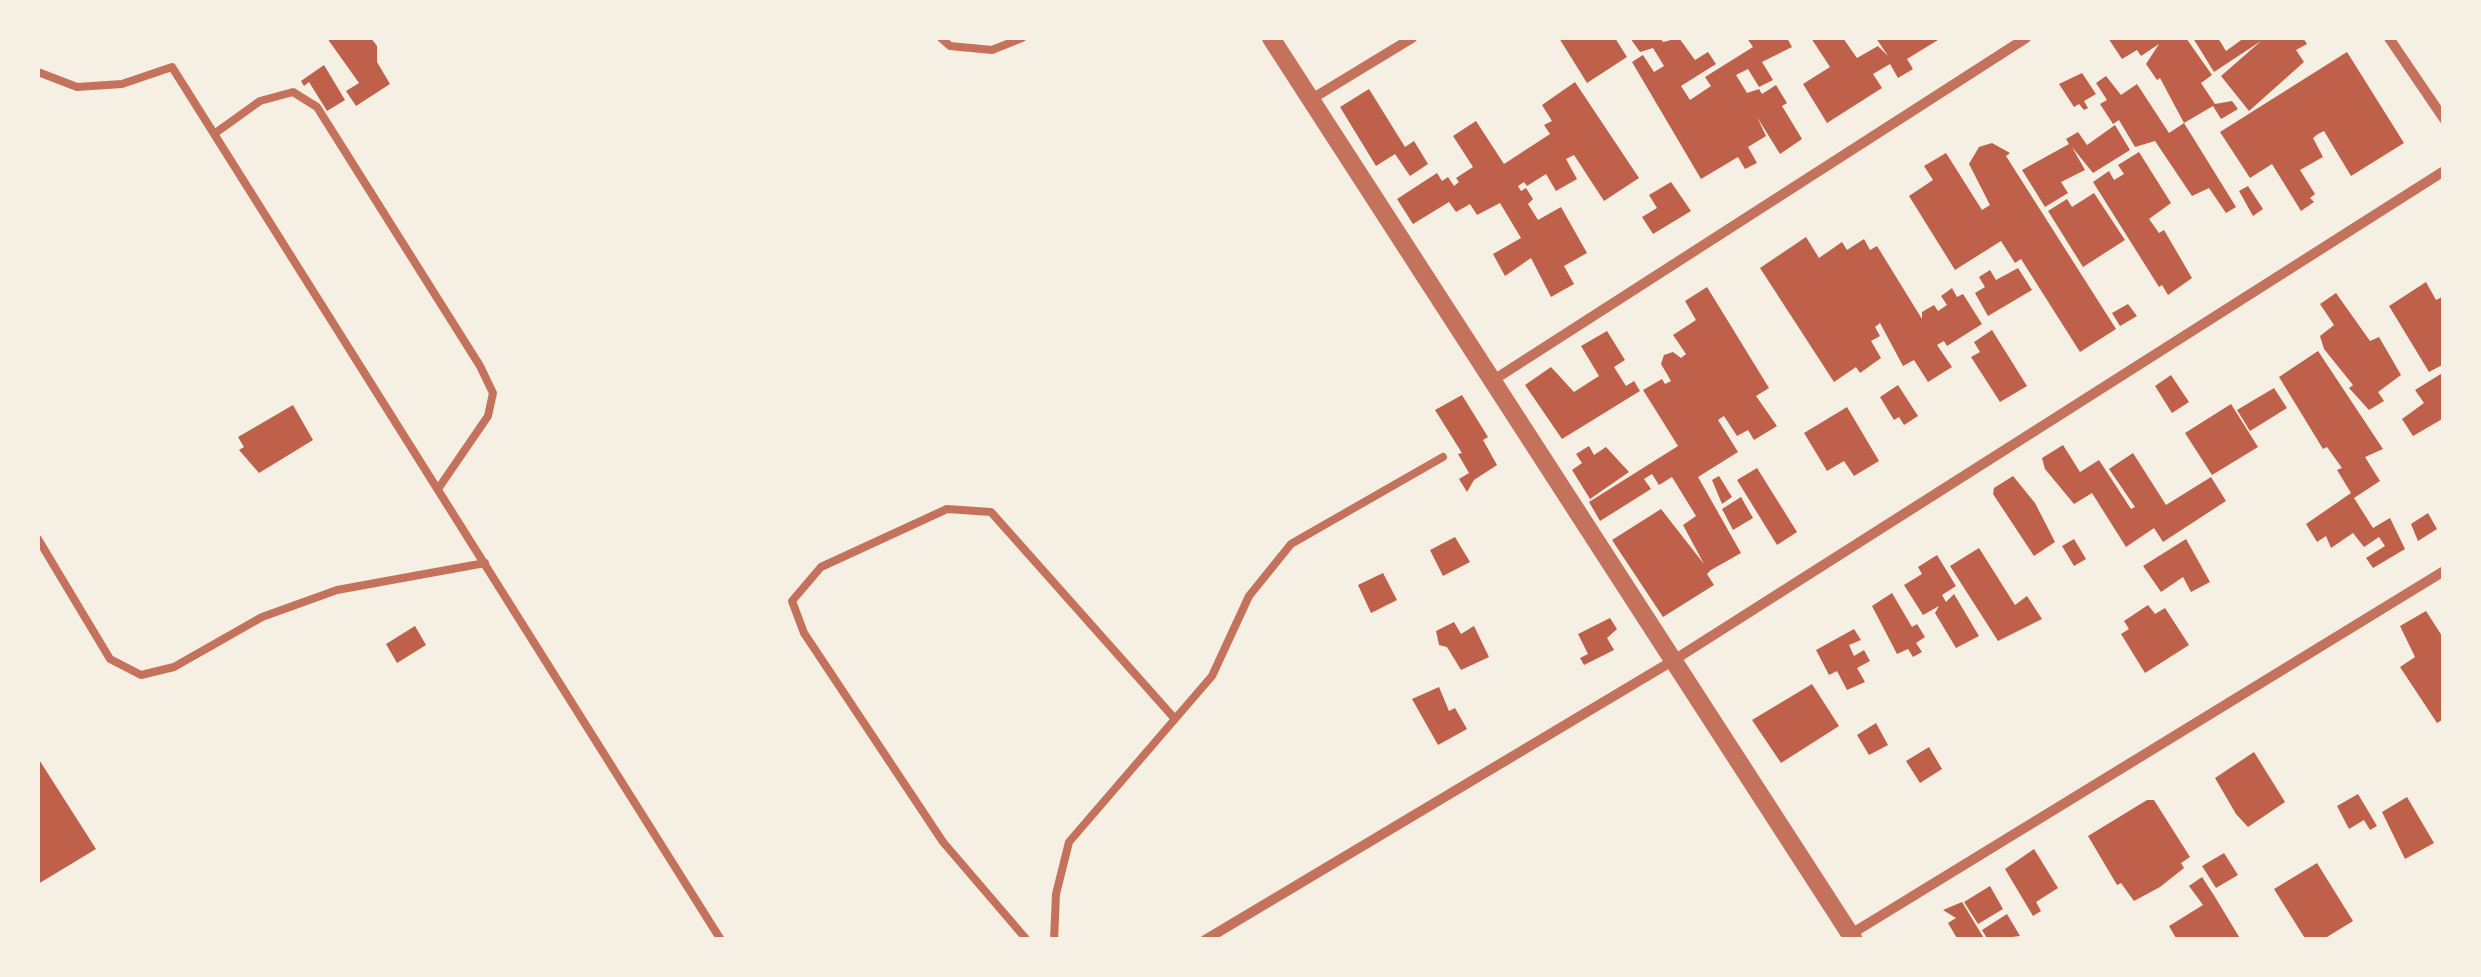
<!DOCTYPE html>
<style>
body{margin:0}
#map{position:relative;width:2481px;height:977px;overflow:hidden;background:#f6efe4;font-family:"Asap Condensed",sans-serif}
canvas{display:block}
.frame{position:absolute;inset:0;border:40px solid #f6efe4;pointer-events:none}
</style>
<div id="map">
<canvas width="2481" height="977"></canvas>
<div class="frame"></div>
</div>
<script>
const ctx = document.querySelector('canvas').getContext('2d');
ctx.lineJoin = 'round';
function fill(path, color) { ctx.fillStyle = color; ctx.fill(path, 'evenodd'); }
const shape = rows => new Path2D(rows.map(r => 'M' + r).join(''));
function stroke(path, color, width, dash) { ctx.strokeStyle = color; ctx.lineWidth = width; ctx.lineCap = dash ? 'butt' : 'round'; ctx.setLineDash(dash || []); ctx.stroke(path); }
const building = shape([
 [327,38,371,38,377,46,377,62,390,84,356,106,346,91,359,83],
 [1559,38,1615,38,1627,57,1587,83],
 [1630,38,1660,38,1663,42,1679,38,1695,60,1708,52,1716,64,1681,86,1690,100,1711,86,1705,77,1753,47,1747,38,1787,38,1792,47,1762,62,1773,80,1759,87,1748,69,1736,75,1747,93,1759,89,1762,94,1776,85,1787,103,1782,106,1802,139,1780,154,1757,117,1766,136,1748,147,1757,163,1745,169,1738,157,1701,179,1632,62,1643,55,1654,72,1664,66,1653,48,1640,52],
 [1811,38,1843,38,1857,58,1878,46,1888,56,1876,38,1938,40,1907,59,1913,69,1898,78,1890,64,1873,74,1882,88,1827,123,1803,84,1830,67],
 [2108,38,2186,38,2212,75,2201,83,2215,104,2232,101,2238,109,2221,119,2213,106,2184,123,2160,78,2157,80,2146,64,2159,44,2141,56,2137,50,2122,59],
 [2193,38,2218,38,2226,51,2244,38,2303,38,2307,44,2296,50,2304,62,2249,111,2221,76,2261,41,2214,72],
 [2347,52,2404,143,2351,176,2324,131,2318,134,2313,138,2323,157,2300,170,2315,194,2310,198,2314,202,2301,211,2272,164,2250,178,2220,132],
 [324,65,345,100,327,111,309,82,304,86,301,81],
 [2082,73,2096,94,2084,101,2088,108,2084,110,2079,104,2074,107,2059,84],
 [2106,76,2121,95,2137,84,2169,133,2184,123,2236,207,2226,213,2209,188,2192,196,2155,141,2135,147,2119,120,2113,124,2100,104,2107,100,2096,83],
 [1575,82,1639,178,1604,201,1574,155,1566,159,1577,179,1556,191,1546,174,1527,186,1524,182,1518,186,1521,191,1526,188,1533,199,1528,204,1538,220,1561,207,1587,253,1564,266,1574,284,1551,297,1531,258,1505,276,1493,254,1521,238,1500,203,1477,215,1470,204,1456,212,1449,202,1413,224,1397,199,1437,173,1442,181,1448,177,1454,186,1459,182,1456,178,1473,167,1453,136,1476,121,1504,164,1550,134,1544,125,1552,121,1542,105],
 [1369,89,1405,147,1414,141,1428,164,1410,176,1395,154,1376,166,1340,107],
 [2115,125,2130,150,2093,173,2072,147,2085,170,2061,182,2068,193,2045,207,2022,170,2069,144,2066,139,2078,132,2087,145],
 [1992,143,2010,153,2006,156,2116,329,2080,352,2021,259,2015,263,2001,241,1955,270,1909,196,1933,180,1924,166,1946,153,1982,210,1990,205,1969,164,1979,147],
 [2139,152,2171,203,2149,219,2159,233,2164,230,2192,278,2168,295,2162,285,2159,287,2093,182,2109,171,2114,180,2124,174,2118,165],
 [1671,182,1691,211,1653,234,1642,217,1657,208,1649,195],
 [2248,186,2263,209,2253,216,2239,191],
 [2094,193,2125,240,2083,267,2048,211,2067,199,2072,207],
 [1806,237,1819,258,1842,242,1847,250,1864,239,1870,250,1877,246,1922,319,1922,312,1934,305,1938,311,1947,305,1941,296,1952,288,1957,297,1963,294,1982,324,1947,346,1944,341,1937,345,1952,367,1928,382,1914,360,1903,366,1880,323,1875,327,1880,336,1871,341,1881,358,1860,373,1856,367,1834,382,1760,268],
 [2018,268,2032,290,1988,316,1975,293,1985,287,1979,277,1990,270,1996,280],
 [2426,282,2436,300,2444,296,2444,364,2429,372,2389,306],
 [1707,287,1769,388,1756,396,1777,426,1754,440,1748,430,1737,436,1724,416,1718,420,1738,452,1698,477,1741,553,1711,570,1707,574,1714,585,1663,617,1612,540,1661,509,1704,564,1683,525,1696,516,1672,477,1659,485,1652,474,1644,479,1651,489,1600,521,1589,502,1678,446,1643,390,1662,379,1665,384,1671,381,1661,364,1664,355,1673,352,1681,358,1686,354,1673,335,1696,320,1685,301],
 [2336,293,2370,341,2379,337,2401,375,2378,392,2384,401,2369,410,2349,388,2353,385,2324,349,2320,336,2334,325,2320,304],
 [2128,304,2137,316,2120,326,2112,313],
 [1992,330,2027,386,2000,402,1971,357,1980,352,1974,342],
 [1607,331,1625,360,1614,367,1626,386,1634,381,1640,391,1562,439,1525,385,1551,367,1574,392,1599,376,1581,346],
 [2318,351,2383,449,2365,457,2380,481,2354,498,2373,528,2390,518,2405,549,2373,568,2366,558,2385,546,2379,537,2364,547,2353,533,2331,548,2326,536,2317,542,2306,524,2351,493,2337,470,2342,468,2327,447,2323,449,2279,377],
 [2444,372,2444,418,2413,436,2402,419,2424,403,2415,390],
 [2171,375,2189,402,2172,413,2155,386],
 [1898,385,1918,416,1904,425,1899,417,1894,420,1880,397],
 [2274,388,2287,408,2250,431,2237,410],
 [1462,395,1488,437,1483,440,1497,465,1474,480,1467,492,1459,479,1469,473,1458,454,1462,453,1435,410],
 [2231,404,2258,447,2212,475,2185,433],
 [293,405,313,440,259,473,239,450,244,447,238,437],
 [1847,407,1879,461,1854,476,1844,461,1827,471,1804,433],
 [2063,445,2080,472,2099,460,2131,509,2135,507,2109,469,2133,453,2166,505,2211,477,2226,501,2163,542,2154,528,2126,547,2092,493,2074,504,2045,469,2042,458],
 [1589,446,1594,455,1606,447,1629,472,1590,499,1572,470,1582,463,1576,454],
 [1757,468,1797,532,1777,545,1737,480],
 [1719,476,1732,497,1722,504,1712,480],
 [2013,476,2035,503,2055,542,2034,556,1993,494,1994,488],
 [1741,497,1753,518,1733,530,1722,509],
 [2428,513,2437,529,2418,541,2411,524],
 [1455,537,1470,562,1443,576,1430,550],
 [2074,539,2086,559,2074,566,2062,546],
 [2186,539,2210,582,2191,592,2183,577,2161,592,2143,566],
 [1979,548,2015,605,2027,596,2042,619,1998,641,1950,566],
 [1937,555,1956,586,1942,595,1946,602,1954,594,1979,636,1956,648,1935,613,1939,606,1923,615,1904,585,1922,574,1918,567],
 [1383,573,1397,600,1371,613,1358,585],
 [1892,593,1912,627,1917,624,1925,637,1916,643,1922,652,1913,657,1908,649,1897,654,1872,606],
 [2148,605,2155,614,2165,608,2189,645,2145,673,2121,634,2129,629,2124,621],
 [2426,611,2444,639,2444,719,2437,723,2400,667,2415,657,2400,626],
 [1610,618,1617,629,1607,638,1614,650,1584,665,1580,658,1588,654,1578,634],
 [1454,622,1461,634,1474,626,1489,657,1461,670,1447,647,1439,645,1436,631],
 [415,626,426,645,397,663,386,644],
 [1854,629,1861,640,1849,645,1854,656,1864,650,1870,661,1857,668,1865,682,1847,690,1837,671,1829,675,1816,650],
 [1812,684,1839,726,1781,763,1752,720],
 [1439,687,1449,711,1455,708,1467,729,1438,745,1412,699],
 [1876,723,1888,745,1869,755,1857,735],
 [1929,747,1942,769,1920,783,1906,761],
 [2254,752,2285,802,2248,827,2236,814,2215,778],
 [38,758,96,849,38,884],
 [2358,794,2377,826,2370,830,2364,820,2349,829,2337,806],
 [2407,797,2434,843,2405,859,2382,812],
 [2147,800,2154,800,2190,857,2181,863,2184,868,2160,887,2134,901,2121,883,2117,885,2088,836],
 [2034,849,2058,888,2036,902,2041,911,2033,916,2005,869],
 [2224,853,2238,875,2216,888,2202,866],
 [2317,863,2353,921,2322,940,2306,940,2274,889],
 [2202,877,2215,897,2241,940,2177,940,2169,926,2203,905,2189,886],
 [1990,886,2003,909,1978,924,1964,902],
 [1962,902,1985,940,1958,940,1948,923,1956,918,1943,910],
 [2007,914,2020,936,1988,940,1982,930]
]);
const service = shape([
 [941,38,950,46,992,50,1022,38],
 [38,72,77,87,122,84,172,67,721,940],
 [214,134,260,101,293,92,317,107,480,366,493,393,488,416,438,489],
 [38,539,110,659,141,675,174,667,262,617,337,590,485,563],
 [1027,940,943,842,804,633,792,601,821,567,947,509,991,512,1175,719],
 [1054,940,1056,894,1069,842,1212,676,1249,596,1291,544,1443,457]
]);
const minor = shape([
 [2389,38,2444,119],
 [1310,100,1412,38],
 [1492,381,2026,38],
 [1851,934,2444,571],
 [1205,940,1674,660,2444,171]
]);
const tertiary = shape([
 [1271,38,1854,940]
]);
fill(building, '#bf614a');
stroke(service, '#c5725c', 8);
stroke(minor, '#c5725c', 10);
stroke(tertiary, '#c5725c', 18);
</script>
